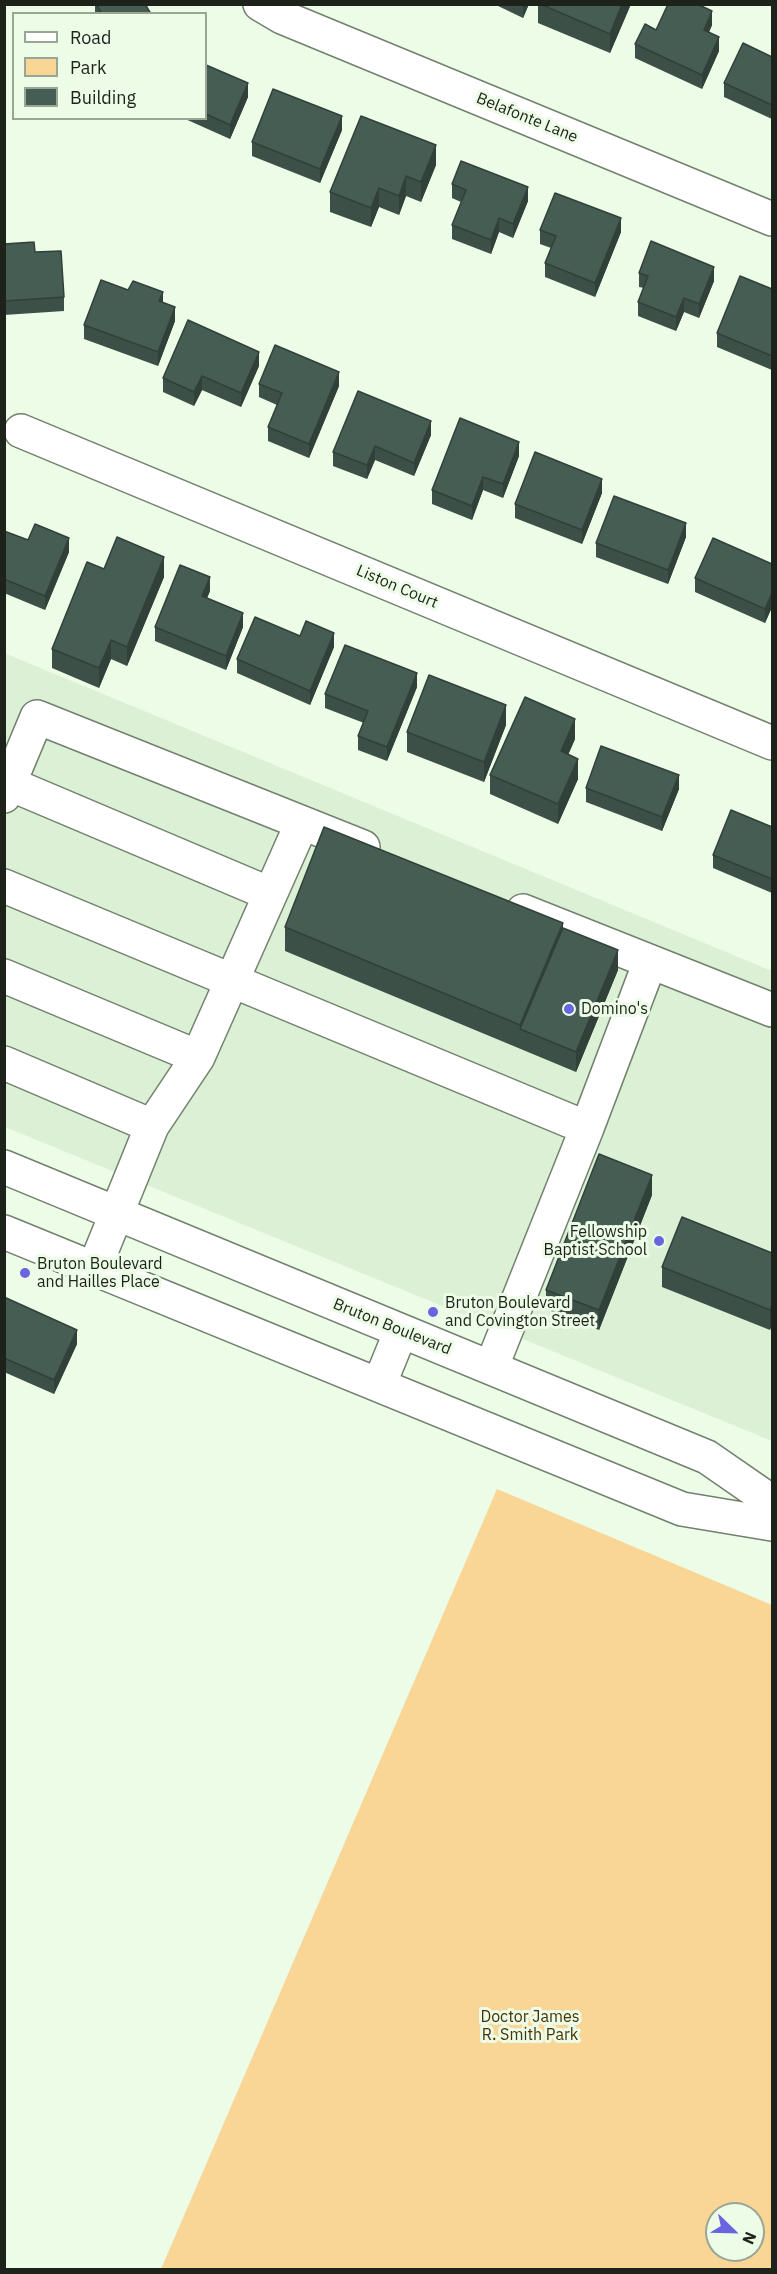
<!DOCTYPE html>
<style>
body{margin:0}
#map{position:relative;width:777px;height:2274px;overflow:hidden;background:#ecfce7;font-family:"IBM Plex Sans",sans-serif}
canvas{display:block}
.frame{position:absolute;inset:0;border:6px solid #1d231b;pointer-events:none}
.legend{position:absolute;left:12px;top:12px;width:195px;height:108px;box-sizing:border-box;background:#ecfce7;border:2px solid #99a595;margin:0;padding:8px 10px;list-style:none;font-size:18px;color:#1d231b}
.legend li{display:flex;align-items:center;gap:12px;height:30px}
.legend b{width:30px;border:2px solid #99a595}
.north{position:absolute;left:705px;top:2202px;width:60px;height:60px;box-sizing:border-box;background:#ecfce7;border:2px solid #99a595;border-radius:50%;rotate:113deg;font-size:16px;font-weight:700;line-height:24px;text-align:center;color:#1d231b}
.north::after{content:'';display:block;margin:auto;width:21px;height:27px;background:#6865de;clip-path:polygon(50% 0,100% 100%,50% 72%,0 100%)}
</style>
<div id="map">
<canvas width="777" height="2274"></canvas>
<div class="frame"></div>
<ul class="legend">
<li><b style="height:8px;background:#fff"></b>Road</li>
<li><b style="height:16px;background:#f9d696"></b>Park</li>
<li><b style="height:16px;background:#465d53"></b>Building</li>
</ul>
<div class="north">N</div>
</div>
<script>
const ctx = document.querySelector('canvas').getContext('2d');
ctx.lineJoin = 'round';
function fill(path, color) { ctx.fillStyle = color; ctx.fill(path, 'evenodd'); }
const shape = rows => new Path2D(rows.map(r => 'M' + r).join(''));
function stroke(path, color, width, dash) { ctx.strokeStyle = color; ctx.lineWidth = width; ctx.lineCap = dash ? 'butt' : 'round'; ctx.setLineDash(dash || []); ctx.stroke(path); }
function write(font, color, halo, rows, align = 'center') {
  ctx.font = font + ' "IBM Plex Sans",sans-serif'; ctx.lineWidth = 6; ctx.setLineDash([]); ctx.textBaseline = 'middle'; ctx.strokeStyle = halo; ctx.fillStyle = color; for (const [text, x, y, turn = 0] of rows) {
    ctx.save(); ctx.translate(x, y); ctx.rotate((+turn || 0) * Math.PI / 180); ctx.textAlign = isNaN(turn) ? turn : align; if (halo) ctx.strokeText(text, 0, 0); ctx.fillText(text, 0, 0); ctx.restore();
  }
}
const built = shape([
 [4,653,772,971,772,1441,5,1127]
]);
const green = shape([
 [497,1489,772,1605,772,2269,161,2269],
 [717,2214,753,2214,753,2250,717,2250]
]);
const minor = shape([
 [260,4,282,17,772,219],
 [21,431,772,743],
 [10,784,270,894],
 [4,796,37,717,363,847],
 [4,886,587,1128,491,1368],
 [523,911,772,1010],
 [4,976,198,1057],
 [4,1063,152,1126],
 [587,1128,650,962],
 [4,1167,707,1457,772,1502],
 [4,1232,682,1509,772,1524],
 [94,1269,152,1126,198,1057,302,823],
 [379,1385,401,1331]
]);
const wall = shape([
 [95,4,145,4,151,14,95,14],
 [494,4,529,4,523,18],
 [538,4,631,4,610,53,538,23],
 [712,25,709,32,719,51,702,89,635,58,635,44,656,30],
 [772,57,772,119,724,97,724,83],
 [206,65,248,97,230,139,183,118,206,118],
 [342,130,320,183,252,156,252,142],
 [436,165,421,202,406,196,399,215,379,207,371,227,330,212,330,192],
 [452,184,528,201,513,238,499,232,491,254,452,239,452,225,461,202,452,198],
 [540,230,621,232,595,297,545,277,545,263,551,248,540,244],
 [4,244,35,252,64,297,64,311,4,315],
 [639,273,714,281,699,318,684,312,676,331,638,316,638,302,644,288,639,287],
 [772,289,772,370,717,347,717,333],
 [163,303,175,321,158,366,84,339,84,325],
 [259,366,241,407,202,390,194,406,163,392,163,378],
 [259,384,339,386,309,458,268,441,268,427,277,405,259,397],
 [431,435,414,476,375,460,367,479,333,466,333,452],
 [519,456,503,498,483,490,472,520,432,504,432,490],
 [602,493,582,544,515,518,515,504],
 [4,531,28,540,69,552,45,610,4,593],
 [686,537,668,584,596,557,596,543],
 [772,564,772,607,765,623,695,592,695,578],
 [104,569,164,577,127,666,111,659,99,688,52,668,52,649],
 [210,591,207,598,243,627,226,670,155,641,155,627],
 [300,636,334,647,310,705,237,673,237,659],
 [417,687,387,761,358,750,358,736,364,723,325,708,325,694],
 [506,725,484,782,407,752,407,732],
 [575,739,568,755,578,779,558,824,490,794,490,775],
 [586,788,679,789,662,831,586,802],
 [772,827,772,893,713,868,713,855],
 [285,927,563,928,618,970,576,1072,285,951],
 [652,1195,599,1330,546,1309,546,1290],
 [772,1253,772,1324,770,1330,662,1287,662,1267],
 [4,1297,77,1344,54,1394,4,1372]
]);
const shadedWall = shape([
 [523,4,529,4,523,18],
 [622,4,631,4,610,53,610,34],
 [712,11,712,25,704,44,704,30],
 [719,37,719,51,702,89,702,75],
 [248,83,248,97,230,139,230,125],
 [342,116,342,130,320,183,320,169],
 [436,145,436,165,421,202,421,182],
 [406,176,406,196,399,215,399,196],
 [528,187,528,201,513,238,513,224],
 [379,188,379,207,371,227,371,208],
 [499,218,499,232,491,254,491,240],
 [621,218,621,232,595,297,595,283],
 [714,267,714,281,699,318,699,304],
 [163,292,163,306,159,301],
 [684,298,684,312,676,331,676,317],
 [175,307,175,321,158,366,158,352],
 [259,352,259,366,241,407,241,393],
 [339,372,339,386,309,458,309,444],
 [202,376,202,390,194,406,194,392],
 [431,421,431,435,414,476,414,463],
 [519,442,519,456,503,498,503,484],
 [375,446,375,460,367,479,367,465],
 [483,477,483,490,472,520,472,506],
 [602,479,602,493,582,544,582,530],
 [686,523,686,537,668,584,668,570],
 [69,538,69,552,45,610,45,596],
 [164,557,164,577,127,666,127,647],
 [210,577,210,591,202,610,202,596],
 [772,593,772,607,765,623,765,609],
 [243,613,243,627,226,670,226,656],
 [334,633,334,647,310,705,310,691],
 [111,640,111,659,99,688,99,668],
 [417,673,417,687,387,761,387,747],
 [506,705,506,725,484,782,484,762],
 [575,719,575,739,561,771,561,751],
 [578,759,578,779,558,824,558,804],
 [679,775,679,789,662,831,662,817],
 [563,923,563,947,520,1029,520,1025],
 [618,950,618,970,576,1072,576,1052],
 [652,1175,652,1195,599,1330,599,1310],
 [772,1305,772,1324,770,1330,770,1310],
 [77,1330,77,1344,54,1394,54,1380]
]);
const building = shape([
 [96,4,145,4,151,14,102,14,96,4],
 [540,4,622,4,610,34,540,4],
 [668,4,697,4,712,11,704,30,719,37,702,75,635,44,645,24,656,30,668,4],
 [743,43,772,57,772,105,724,83,743,43],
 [206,65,248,83,230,125,206,114,206,65],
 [273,89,342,116,320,169,252,142,273,89],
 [361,116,436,145,421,182,406,176,399,196,379,188,371,208,330,192,361,116],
 [461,161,528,187,513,224,499,218,491,240,452,225,466,190,452,184,461,161],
 [555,193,621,218,595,283,545,263,556,236,540,230,555,193],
 [651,241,714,267,699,304,684,298,676,317,638,302,648,276,639,273,651,241],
 [34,242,35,252,61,251,64,297,4,301,4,244,34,242],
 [740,276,772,289,772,356,717,333,740,276],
 [101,280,128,290,133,281,163,292,159,301,175,307,158,352,84,325,101,280],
 [188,320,259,352,241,393,202,376,194,392,163,378,188,320],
 [275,345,339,372,309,444,268,427,282,393,259,384,275,345],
 [358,391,431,421,414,463,375,446,367,465,333,452,358,391],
 [460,418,519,442,503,484,483,477,472,506,432,490,460,418],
 [535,452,602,479,582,530,515,504,535,452],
 [614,496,686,523,668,570,596,543,614,496],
 [35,524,69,538,45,596,4,579,4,531,28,540,35,524],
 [117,537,164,557,127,647,111,640,99,668,52,649,87,562,104,569,117,537],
 [713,538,772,564,772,593,765,609,695,578,713,538],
 [180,565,210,577,202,596,243,613,226,656,155,627,180,565],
 [255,617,300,636,306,621,334,633,310,691,237,659,255,617],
 [345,645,417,673,387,747,358,736,368,711,325,694,345,645],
 [429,675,506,705,484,762,407,732,429,675],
 [525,697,575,719,561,751,578,759,558,804,490,775,525,697],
 [601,746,679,775,662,817,586,788,601,746],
 [731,810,772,827,772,879,713,855,731,810],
 [324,827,563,923,520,1025,285,927,324,827],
 [563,928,618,950,576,1052,520,1029,563,928],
 [599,1154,652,1175,599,1310,546,1290,599,1154],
 [682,1217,772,1253,772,1305,770,1310,662,1267,682,1217],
 [4,1297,77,1330,54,1380,4,1358,4,1297]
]);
const markers = [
 [569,1009,6,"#6865de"],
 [659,1241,6,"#6865de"],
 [25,1273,6,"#6865de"],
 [433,1312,6,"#6865de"]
];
const streetNames = [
 ["Belafonte Lane",527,118,22],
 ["Liston Court",397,587,23],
 ["Bruton Boulevard",392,1327,22]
];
const poiNames = [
 ["Domino's",581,1009],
 ["Fellowship",647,1232,"right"],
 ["Baptist School",647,1250,"right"],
 ["Bruton Boulevard",37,1264],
 ["and Hailles Place",37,1282],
 ["Bruton Boulevard",445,1303],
 ["and Covington Street",445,1321]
];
const parkNames = [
 ["Doctor James",530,2017],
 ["R. Smith Park",530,2035]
];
fill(built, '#dbf0d5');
fill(green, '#f9d696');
stroke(minor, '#72816e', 36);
stroke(minor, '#fff', 33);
fill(wall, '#3c5047');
fill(shadedWall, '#31413a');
fill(building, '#465d53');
stroke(building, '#31413a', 1.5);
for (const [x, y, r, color] of markers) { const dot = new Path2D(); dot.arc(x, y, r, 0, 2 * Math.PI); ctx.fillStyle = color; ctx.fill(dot); stroke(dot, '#ecfce7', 2); }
write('16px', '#1d231b', '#ecfce7', streetNames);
write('16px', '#1d231b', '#ecfce7', poiNames, 'left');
write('16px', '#463206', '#ecfce7', parkNames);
</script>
